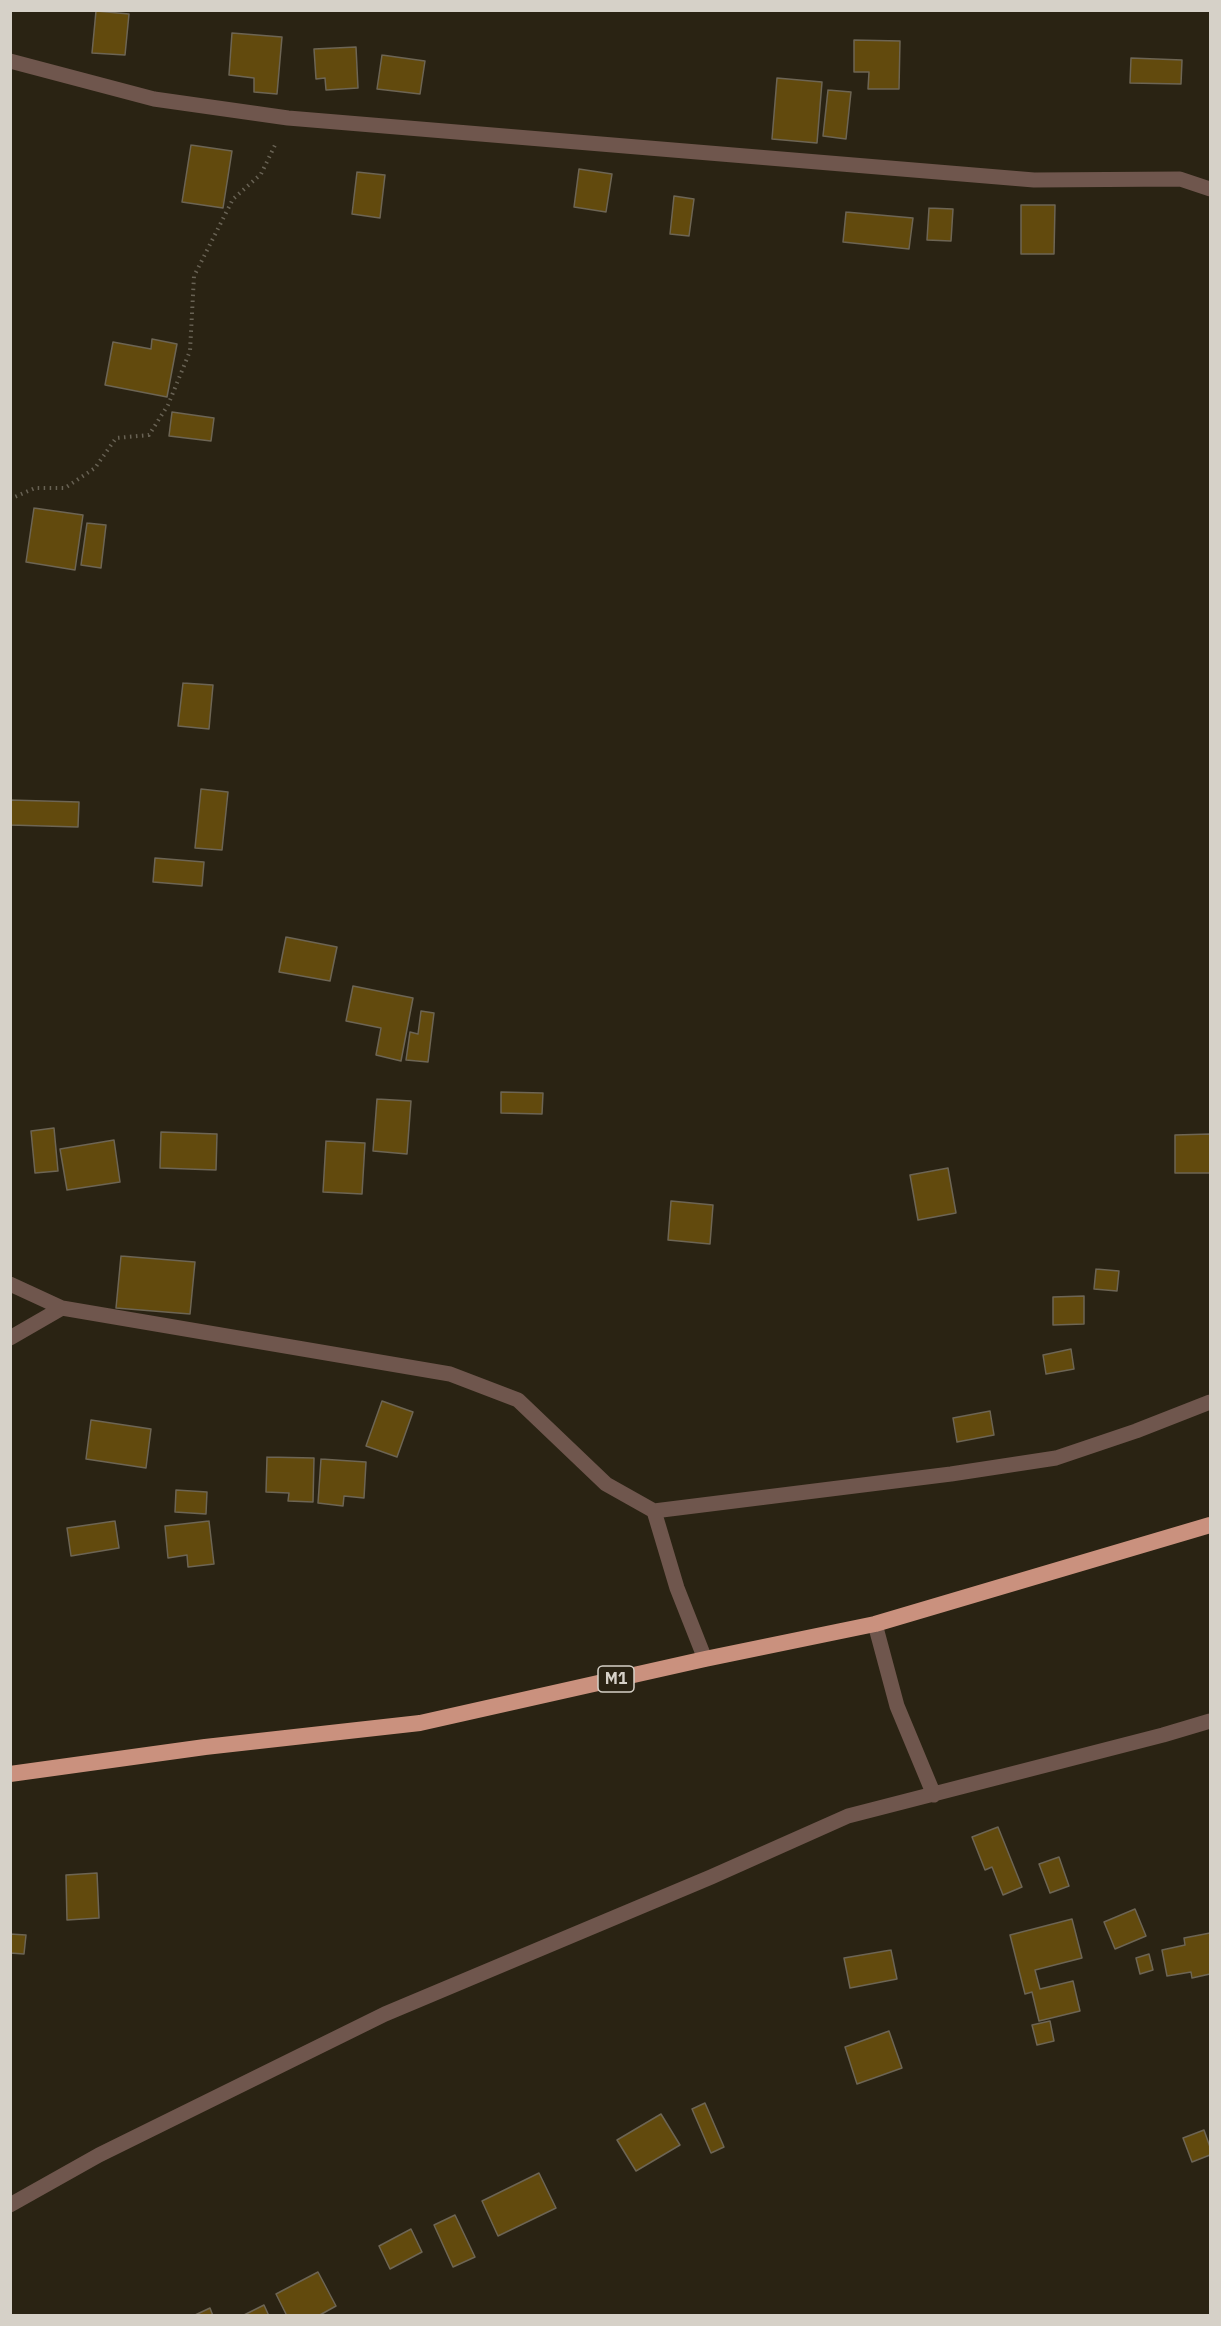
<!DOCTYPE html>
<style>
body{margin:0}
#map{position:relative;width:1221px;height:2326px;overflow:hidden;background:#2a2313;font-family:"IBM Plex Sans",sans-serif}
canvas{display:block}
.frame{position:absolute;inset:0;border:12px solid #d6d1c8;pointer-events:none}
</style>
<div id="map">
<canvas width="1221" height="2326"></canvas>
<div class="frame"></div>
</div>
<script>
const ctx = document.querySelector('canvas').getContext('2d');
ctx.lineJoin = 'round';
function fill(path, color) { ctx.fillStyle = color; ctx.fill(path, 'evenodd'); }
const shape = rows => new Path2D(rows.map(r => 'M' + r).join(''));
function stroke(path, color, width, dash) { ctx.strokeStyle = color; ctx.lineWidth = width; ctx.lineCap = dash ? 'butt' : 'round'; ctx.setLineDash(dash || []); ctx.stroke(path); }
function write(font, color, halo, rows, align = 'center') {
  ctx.font = font + ' "IBM Plex Sans",sans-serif'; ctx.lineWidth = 4.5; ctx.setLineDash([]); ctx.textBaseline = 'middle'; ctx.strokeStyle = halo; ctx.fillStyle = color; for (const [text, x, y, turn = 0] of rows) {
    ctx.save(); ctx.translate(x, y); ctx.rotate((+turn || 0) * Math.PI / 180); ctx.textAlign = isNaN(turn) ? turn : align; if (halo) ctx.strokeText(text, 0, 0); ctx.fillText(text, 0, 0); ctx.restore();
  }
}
const building = shape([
 [96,11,129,14,125,55,92,53,96,11],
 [232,33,282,37,277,94,254,92,254,78,229,75,232,33],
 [854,40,900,41,899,89,868,89,869,72,854,72,854,40],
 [356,47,358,88,326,90,325,78,316,79,314,49,356,47],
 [382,55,425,61,420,94,377,89,382,55],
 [1131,58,1182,60,1181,84,1130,83,1131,58],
 [777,78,822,82,817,143,772,139,777,78],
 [828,90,851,92,846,139,823,136,828,90],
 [191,145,232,151,223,208,182,202,191,145],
 [579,169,612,174,606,212,574,207,579,169],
 [357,172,385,175,380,218,352,214,357,172],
 [674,196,694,199,689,236,670,234,674,196],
 [1021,205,1055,205,1054,254,1021,254,1021,205],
 [929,208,953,209,951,241,927,240,929,208],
 [846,212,913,218,909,249,843,242,846,212],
 [152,339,177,344,167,397,105,385,113,342,151,349,152,339],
 [172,412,214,418,211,441,169,436,172,412],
 [34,508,83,515,75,570,26,562,34,508],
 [87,523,106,525,101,568,81,565,87,523],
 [183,683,213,685,209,729,178,726,183,683],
 [201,789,228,792,222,850,195,848,201,789],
 [10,800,79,802,78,827,10,825,10,800],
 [155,858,204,862,202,886,153,882,155,858],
 [286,937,337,947,330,981,279,972,286,937],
 [353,986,413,998,401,1061,376,1055,381,1028,346,1021,353,986],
 [421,1011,434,1013,428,1062,406,1060,410,1032,418,1034,421,1011],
 [501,1092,543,1093,542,1114,501,1113,501,1092],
 [377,1099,411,1101,407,1154,373,1151,377,1099],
 [54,1128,58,1171,35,1173,31,1131,54,1128],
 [161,1132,217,1134,216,1170,160,1168,161,1132],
 [1210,1134,1210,1173,1175,1173,1175,1135,1210,1134],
 [114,1140,120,1182,67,1190,60,1149,114,1140],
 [326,1141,365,1143,362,1194,323,1192,326,1141],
 [948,1168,956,1213,918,1220,910,1175,948,1168],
 [671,1201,713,1205,710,1244,668,1240,671,1201],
 [121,1256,195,1262,190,1314,116,1308,121,1256],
 [1096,1269,1119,1271,1117,1291,1094,1289,1096,1269],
 [1084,1296,1084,1324,1053,1325,1053,1297,1084,1296],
 [1071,1349,1074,1369,1046,1374,1043,1355,1071,1349],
 [382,1401,413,1412,397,1457,366,1446,382,1401],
 [990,1411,994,1435,957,1442,953,1418,990,1411],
 [91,1420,151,1429,146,1468,86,1459,91,1420],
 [267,1457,314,1458,313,1502,288,1501,289,1493,266,1492,267,1457],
 [321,1459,366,1462,364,1498,344,1496,343,1506,318,1503,321,1459],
 [176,1490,207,1492,206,1514,175,1512,176,1490],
 [115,1521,119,1548,71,1556,67,1528,115,1521],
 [209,1521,214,1564,188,1567,187,1555,168,1558,165,1526,209,1521],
 [998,1827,1022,1887,1003,1895,992,1867,985,1870,972,1837,998,1827],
 [1059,1857,1069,1886,1050,1893,1039,1864,1059,1857],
 [97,1873,99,1918,67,1920,66,1875,97,1873],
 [1135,1909,1146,1936,1115,1949,1104,1922,1135,1909],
 [1072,1919,1082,1958,1035,1970,1040,1989,1073,1981,1080,2011,1039,2021,1032,1992,1025,1994,1010,1935,1072,1919],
 [1210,1933,1210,1974,1192,1978,1191,1972,1167,1976,1162,1950,1185,1945,1184,1938,1210,1933],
 [10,1934,26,1935,24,1954,10,1953,10,1934],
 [891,1950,897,1979,850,1988,844,1958,891,1950],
 [1149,1954,1153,1970,1140,1974,1136,1958,1149,1954],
 [1050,2021,1054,2041,1037,2045,1032,2025,1050,2021],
 [889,2031,902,2068,857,2084,845,2047,889,2031],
 [705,2103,724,2147,711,2153,692,2109,705,2103],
 [661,2114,680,2145,636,2171,617,2140,661,2114],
 [1204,2130,1210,2147,1210,2155,1192,2162,1183,2138,1204,2130],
 [539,2173,556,2208,498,2236,482,2201,539,2173],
 [455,2215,475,2257,453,2267,434,2225,455,2215],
 [411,2229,422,2252,390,2269,379,2246,411,2229],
 [318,2272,336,2306,318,2316,287,2316,276,2294,318,2272],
 [264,2305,269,2316,242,2316,264,2305],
 [210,2308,213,2316,193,2316,210,2308]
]);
const path = shape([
 [10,499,35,488,65,488,95,468,116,438,149,435,168,405,190,351,194,276,233,199,261,174,276,143]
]);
const minor = shape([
 [10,61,154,99,288,118,1034,180,1180,179,1210,189],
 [10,1284,62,1308,450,1374,518,1400,606,1484,654,1511,677,1588,705,1659],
 [10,1338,62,1308],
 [654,1511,951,1474,1056,1458,1136,1431,1210,1402],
 [875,1624,897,1706,934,1795],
 [10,2205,99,2155,385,2014,711,1877,848,1816,1163,1735,1210,1721]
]);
const trunk = shape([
 [10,1774,205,1747,420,1723,705,1659,875,1624,1210,1525]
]);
const shields = [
 [616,1679,36]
];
const shieldNames = [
 ["M1",616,1679]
];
fill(building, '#624a0d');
stroke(building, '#6d6554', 1.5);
stroke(path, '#686254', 4, [1.5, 4.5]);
stroke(minor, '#6f564d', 15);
stroke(trunk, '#ca917e', 16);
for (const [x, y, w] of shields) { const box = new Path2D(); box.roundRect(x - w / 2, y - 13, w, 26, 4.5); ctx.fillStyle = '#2a2313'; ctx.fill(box); stroke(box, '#d6d1c8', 1.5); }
write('bold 16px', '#d6d1c8', null, shieldNames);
</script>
